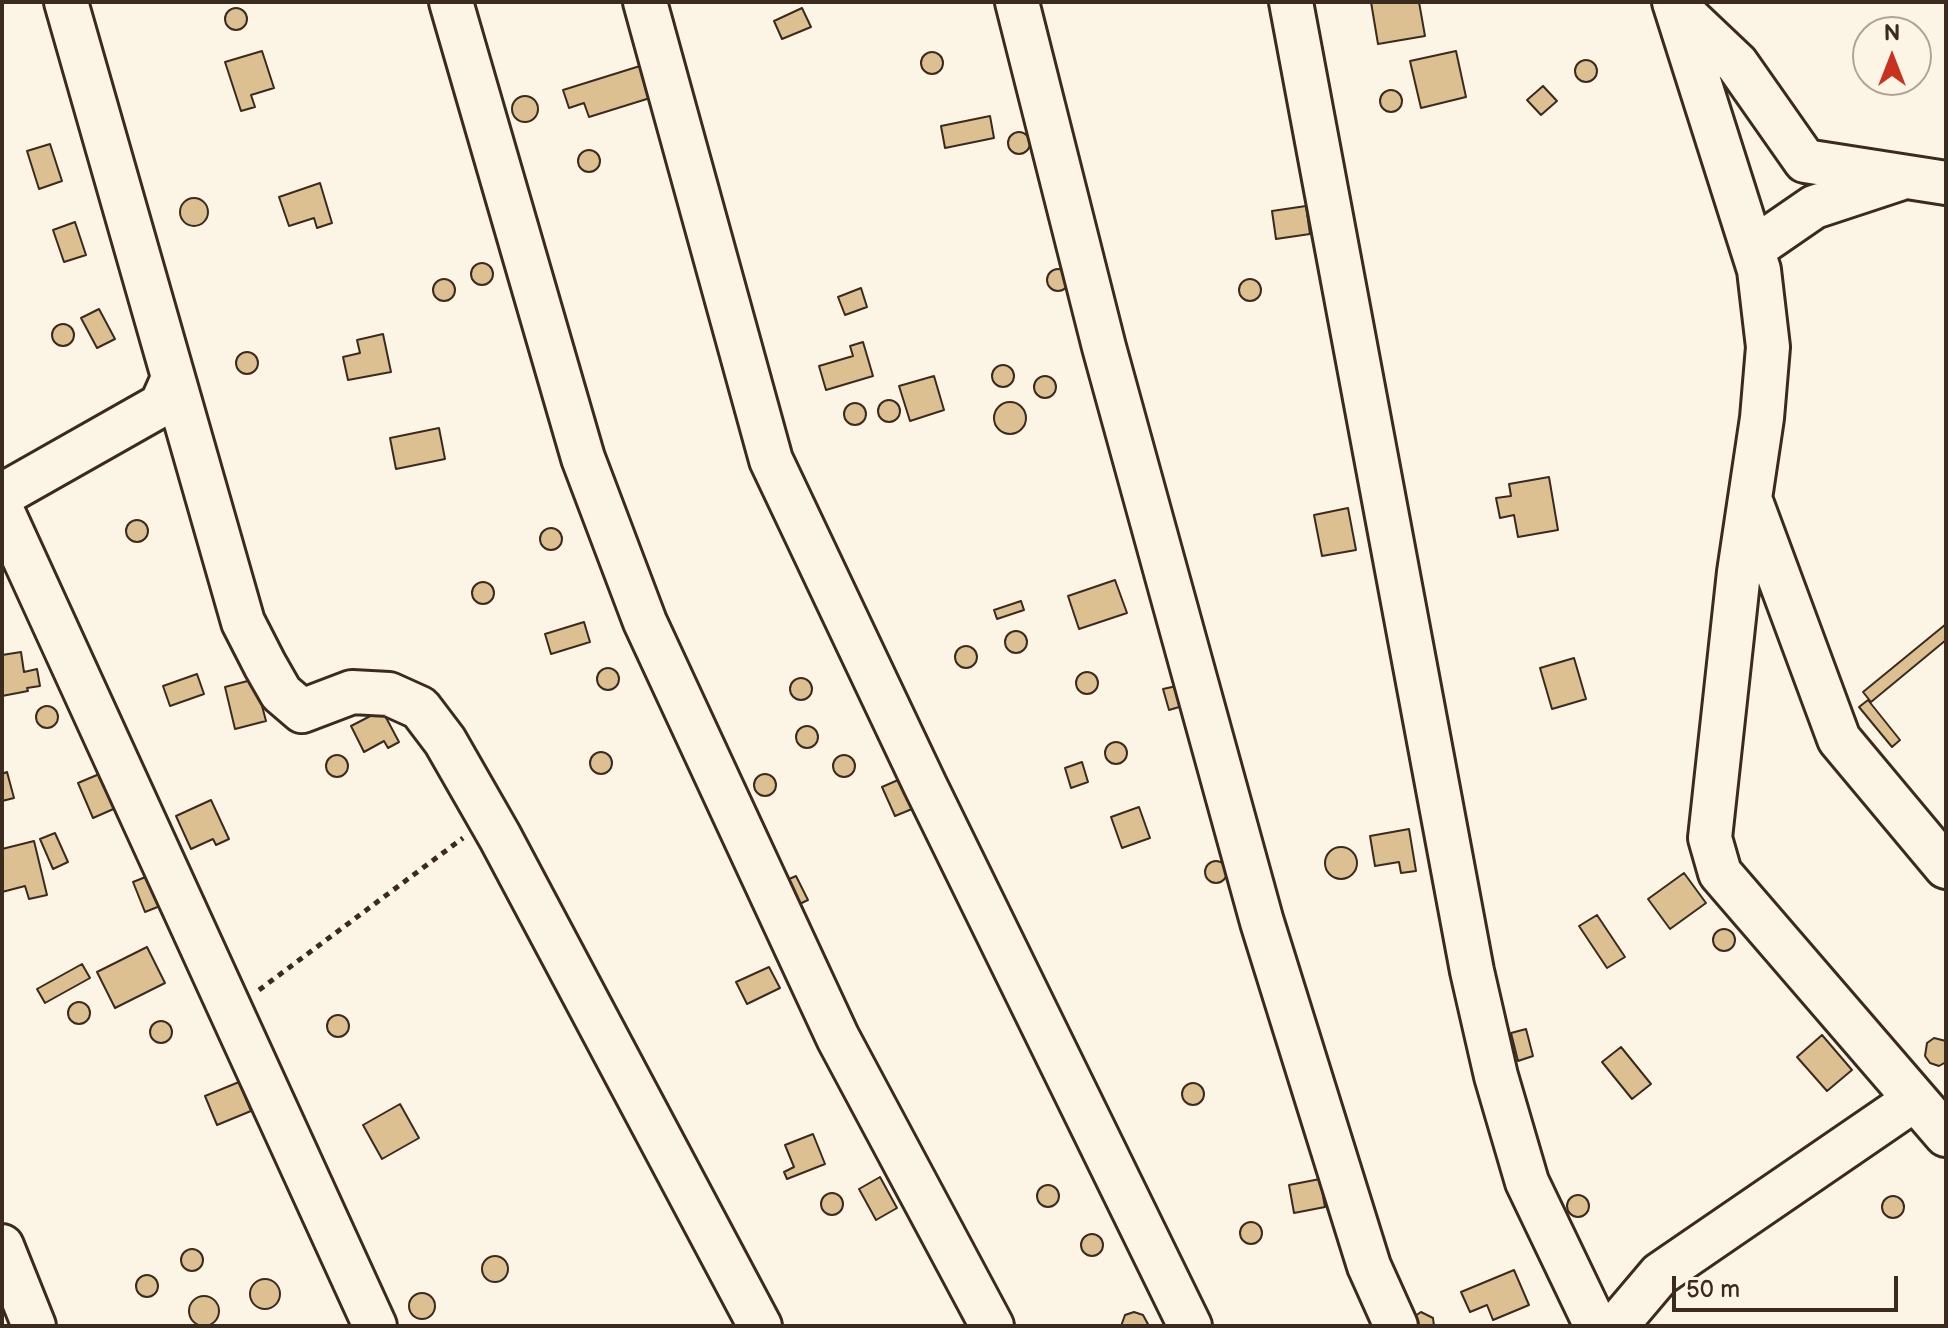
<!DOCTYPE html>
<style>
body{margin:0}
#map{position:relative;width:1948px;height:1328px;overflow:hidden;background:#fcf5e5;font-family:"Balsamiq Sans",sans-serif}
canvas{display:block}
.frame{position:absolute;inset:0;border:4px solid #3b2a1e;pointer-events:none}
.north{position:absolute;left:1852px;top:16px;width:80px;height:80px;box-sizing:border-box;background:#fcf5e5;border:2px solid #afa495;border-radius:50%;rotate:0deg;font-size:22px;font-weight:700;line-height:32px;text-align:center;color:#3b2a1e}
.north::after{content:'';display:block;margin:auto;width:28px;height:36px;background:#c8321e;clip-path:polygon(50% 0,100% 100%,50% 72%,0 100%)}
.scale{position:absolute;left:1672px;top:1276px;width:226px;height:36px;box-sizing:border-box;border:4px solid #3b2a1e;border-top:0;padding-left:10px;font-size:24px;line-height:28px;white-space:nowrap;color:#3b2a1e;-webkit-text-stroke:6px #fcf5e5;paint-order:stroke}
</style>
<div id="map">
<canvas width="1948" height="1328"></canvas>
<div class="frame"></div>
<div class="north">N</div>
<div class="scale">50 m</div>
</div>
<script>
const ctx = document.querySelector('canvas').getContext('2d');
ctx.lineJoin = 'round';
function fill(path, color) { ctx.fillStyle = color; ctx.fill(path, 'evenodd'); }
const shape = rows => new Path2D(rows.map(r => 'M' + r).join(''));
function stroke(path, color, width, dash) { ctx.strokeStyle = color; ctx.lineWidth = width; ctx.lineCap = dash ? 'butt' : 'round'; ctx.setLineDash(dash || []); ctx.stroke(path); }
const building = shape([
 [1371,2,1419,2,1425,36,1378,44,1371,2],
 '225 19a11 11 0 1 1 22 0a11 11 0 1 1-22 0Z',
 [802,8,811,27,782,39,774,21,802,8],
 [262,51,274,88,251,95,255,107,241,111,225,62,262,51],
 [1456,51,1466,97,1421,108,1410,61,1456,51],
 '921 63a11 11 0 1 1 22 0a11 11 0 1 1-22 0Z',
 '1575 71a11 11 0 1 1 22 0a11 11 0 1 1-22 0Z',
 [640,66,650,98,589,117,584,103,569,108,563,90,640,66],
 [1543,86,1557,101,1541,115,1527,100,1543,86],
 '1380 101a11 11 0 1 1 22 0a11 11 0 1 1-22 0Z',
 '512 109a13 13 0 1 1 26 0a13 13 0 1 1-26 0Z',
 [990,116,994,138,945,148,941,126,990,116],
 '1008 143a11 11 0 1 1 22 0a11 11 0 1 1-22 0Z',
 [50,144,62,181,39,189,27,151,50,144],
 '578 161a11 11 0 1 1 22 0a11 11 0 1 1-22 0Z',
 [320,183,332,223,317,228,314,218,289,226,279,197,320,183],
 '180 212a14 14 0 1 1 28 0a14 14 0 1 1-28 0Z',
 [1306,206,1310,234,1276,239,1272,211,1306,206],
 [75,222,86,255,64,262,53,230,75,222],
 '471 274a11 11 0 1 1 22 0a11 11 0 1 1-22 0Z',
 '1047 280a11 11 0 1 1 22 0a11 11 0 1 1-22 0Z',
 '433 290a11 11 0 1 1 22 0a11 11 0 1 1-22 0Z',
 '1239 290a11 11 0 1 1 22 0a11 11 0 1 1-22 0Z',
 [861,288,867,307,845,315,838,297,861,288],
 [99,309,115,339,97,348,81,318,99,309],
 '52 335a11 11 0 1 1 22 0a11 11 0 1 1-22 0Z',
 [383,334,391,372,348,380,343,357,360,353,357,340,383,334],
 [863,342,873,376,826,390,819,366,853,356,850,346,863,342],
 '236 363a11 11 0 1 1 22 0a11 11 0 1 1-22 0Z',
 '992 376a11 11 0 1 1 22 0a11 11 0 1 1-22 0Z',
 [934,376,944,410,910,421,899,386,934,376],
 '1034 387a11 11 0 1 1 22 0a11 11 0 1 1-22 0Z',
 '878 411a11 11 0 1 1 22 0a11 11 0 1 1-22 0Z',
 '994 418a16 16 0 1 1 32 0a16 16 0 1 1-32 0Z',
 '844 414a11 11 0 1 1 22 0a11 11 0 1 1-22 0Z',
 [439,428,445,459,396,469,390,438,439,428],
 [1549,477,1558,530,1518,537,1514,515,1500,518,1496,498,1511,496,1509,484,1549,477],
 [1348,508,1356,550,1322,556,1314,515,1348,508],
 '126 531a11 11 0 1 1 22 0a11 11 0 1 1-22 0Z',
 '540 539a11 11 0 1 1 22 0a11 11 0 1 1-22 0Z',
 [1115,580,1127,613,1079,629,1068,596,1115,580],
 '472 593a11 11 0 1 1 22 0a11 11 0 1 1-22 0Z',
 [1021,601,1024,610,997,619,994,610,1021,601],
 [584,622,590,642,551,654,545,634,584,622],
 [1946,624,1946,640,1871,702,1863,692,1946,624],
 '1005 642a11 11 0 1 1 22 0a11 11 0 1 1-22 0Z',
 '955 657a11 11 0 1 1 22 0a11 11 0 1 1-22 0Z',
 [21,652,24,672,37,669,40,686,27,688,28,691,2,696,2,655,21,652],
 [1574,658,1586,699,1552,709,1540,668,1574,658],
 '597 679a11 11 0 1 1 22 0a11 11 0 1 1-22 0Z',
 '1076 683a11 11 0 1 1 22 0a11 11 0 1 1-22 0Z',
 [197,674,204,694,170,706,163,686,197,674],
 '790 689a11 11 0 1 1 22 0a11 11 0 1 1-22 0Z',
 [255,679,266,721,235,729,225,687,255,679],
 [1181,685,1186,705,1169,710,1163,689,1181,685],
 [1868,700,1900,740,1892,747,1859,707,1868,700],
 '36 717a11 11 0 1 1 22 0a11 11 0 1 1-22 0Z',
 [382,710,399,742,388,748,384,741,364,752,351,726,382,710],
 '796 737a11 11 0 1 1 22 0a11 11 0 1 1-22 0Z',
 '1105 753a11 11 0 1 1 22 0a11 11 0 1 1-22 0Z',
 '590 763a11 11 0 1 1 22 0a11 11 0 1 1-22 0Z',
 '326 766a11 11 0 1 1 22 0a11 11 0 1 1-22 0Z',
 '833 766a11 11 0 1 1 22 0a11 11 0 1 1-22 0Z',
 [1082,762,1088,782,1071,788,1065,768,1082,762],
 [7,772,14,798,2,801,2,774,7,772],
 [104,772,118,807,93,818,78,783,104,772],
 '754 785a11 11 0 1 1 22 0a11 11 0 1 1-22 0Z',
 [898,780,912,809,895,816,882,787,898,780],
 [211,800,229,839,216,845,213,839,191,849,176,816,211,800],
 [1139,807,1150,838,1122,848,1111,817,1139,807],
 [1409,829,1416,871,1401,873,1399,862,1375,866,1370,836,1409,829],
 [55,833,68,862,53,869,40,839,55,833],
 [34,841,47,895,29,899,25,886,2,892,2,849,34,841],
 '1325 863a16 16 0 1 1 32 0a16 16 0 1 1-32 0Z',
 '1205 872a11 11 0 1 1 22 0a11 11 0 1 1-22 0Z',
 [1684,873,1706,903,1670,929,1648,899,1684,873],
 [148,876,160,906,145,912,133,882,148,876],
 [796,876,808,900,791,908,780,883,796,876],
 [1597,915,1625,957,1607,968,1579,926,1597,915],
 '1713 940a11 11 0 1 1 22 0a11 11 0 1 1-22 0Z',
 [147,947,165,983,115,1008,97,972,147,947],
 [82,964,90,978,45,1003,37,989,82,964],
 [769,967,780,988,747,1004,736,982,769,967],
 '68 1013a11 11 0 1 1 22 0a11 11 0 1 1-22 0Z',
 '327 1026a11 11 0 1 1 22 0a11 11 0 1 1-22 0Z',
 '150 1032a11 11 0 1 1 22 0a11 11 0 1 1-22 0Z',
 [1526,1029,1533,1056,1518,1061,1511,1033,1526,1029],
 [1822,1035,1852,1070,1827,1091,1797,1057,1822,1035],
 [1934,1038,1946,1041,1946,1062,1939,1066,1930,1063,1925,1056,1927,1043,1934,1038],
 [1621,1047,1651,1084,1632,1099,1602,1062,1621,1047],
 [239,1082,251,1111,217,1125,205,1096,239,1082],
 '1182 1094a11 11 0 1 1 22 0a11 11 0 1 1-22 0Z',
 [400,1104,419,1138,382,1159,363,1125,400,1104],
 [813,1134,825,1164,787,1179,784,1172,794,1167,785,1145,813,1134],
 [880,1177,897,1208,876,1220,859,1189,880,1177],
 [1320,1179,1325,1207,1294,1213,1289,1185,1320,1179],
 '1037 1196a11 11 0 1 1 22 0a11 11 0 1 1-22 0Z',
 '821 1204a11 11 0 1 1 22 0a11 11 0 1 1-22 0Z',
 '1567 1206a11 11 0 1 1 22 0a11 11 0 1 1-22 0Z',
 '1882 1207a11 11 0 1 1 22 0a11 11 0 1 1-22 0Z',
 '1240 1233a11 11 0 1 1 22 0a11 11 0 1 1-22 0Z',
 '1081 1245a11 11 0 1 1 22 0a11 11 0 1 1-22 0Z',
 '181 1260a11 11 0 1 1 22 0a11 11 0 1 1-22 0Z',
 '482 1269a13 13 0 1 1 26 0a13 13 0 1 1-26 0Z',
 [1514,1270,1529,1305,1493,1320,1487,1305,1470,1312,1461,1292,1514,1270],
 '136 1286a11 11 0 1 1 22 0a11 11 0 1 1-22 0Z',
 '250 1294a15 15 0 1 1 30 0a15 15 0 1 1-30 0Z',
 '409 1306a13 13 0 1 1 26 0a13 13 0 1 1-26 0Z',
 '189 1311a15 15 0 1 1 30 0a15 15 0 1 1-30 0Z',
 [1134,1312,1143,1315,1149,1326,1121,1326,1125,1315,1134,1312],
 [1421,1312,1433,1318,1434,1326,1413,1326,1415,1316,1421,1312]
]);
const path = shape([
 [259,990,463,838]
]);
const minor = shape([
 [66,2,243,622,265,665,281,693,302,711,352,692,389,694,420,708,445,741,500,837,760,1326],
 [451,2,583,458,645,622,838,1038,992,1326],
 [645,2,771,460,925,785,1190,1326],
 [1017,2,1104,347,1262,922,1369,1266,1396,1326],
 [1291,2,1472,971,1496,1076,1527,1182,1596,1326],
 [1674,2,1759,270,1768,347,1762,418,1739,572,1710,838,1720,873,1946,1135],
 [1679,9,1737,64,1805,161,1946,183],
 [1753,249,1814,207,1899,179],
 [2,495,161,405,173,378],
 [1752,504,1839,739,1946,867],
 [2,510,375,1326],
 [2,1246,34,1326],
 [1616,1326,1660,1274,1914,1100]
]);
fill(building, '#dcc091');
stroke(building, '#3b2a1e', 2);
stroke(minor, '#3b2a1e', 48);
stroke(path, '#3b2a1e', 5, [6, 6]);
stroke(minor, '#fcf5e5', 42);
</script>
